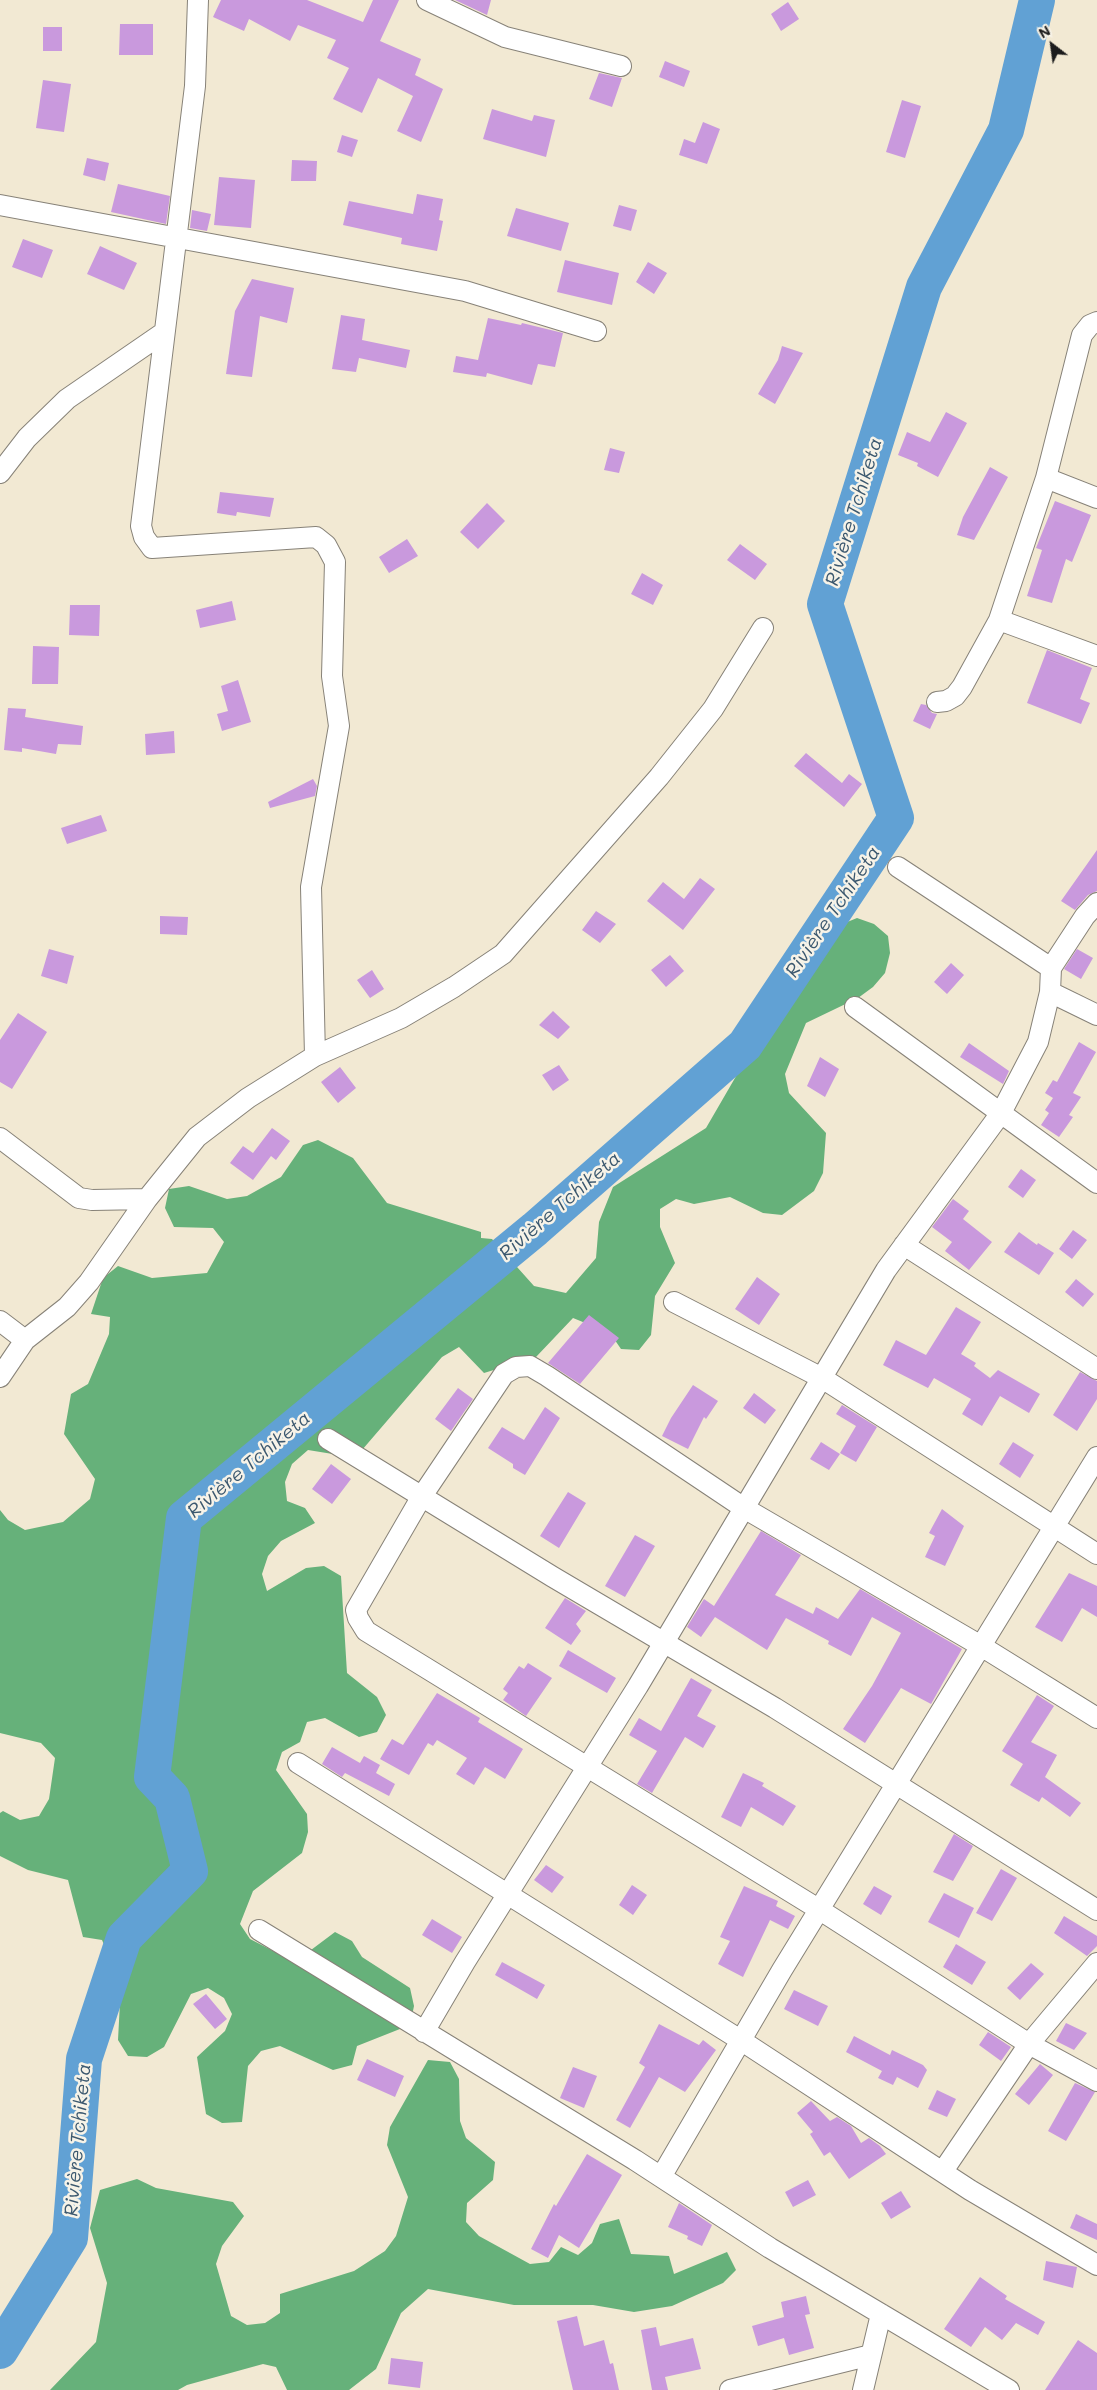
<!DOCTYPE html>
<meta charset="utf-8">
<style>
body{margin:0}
#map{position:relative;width:1097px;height:2390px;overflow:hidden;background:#f2e9d3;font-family:Mali,sans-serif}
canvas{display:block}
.north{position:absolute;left:1027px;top:20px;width:50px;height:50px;-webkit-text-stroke:4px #f7f3e8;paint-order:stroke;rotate:330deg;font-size:14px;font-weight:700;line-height:20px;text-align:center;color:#1c1c1c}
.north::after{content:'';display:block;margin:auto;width:18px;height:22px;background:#1c1c1c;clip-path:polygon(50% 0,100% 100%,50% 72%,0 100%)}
</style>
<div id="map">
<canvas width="1097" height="2390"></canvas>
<div class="north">N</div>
</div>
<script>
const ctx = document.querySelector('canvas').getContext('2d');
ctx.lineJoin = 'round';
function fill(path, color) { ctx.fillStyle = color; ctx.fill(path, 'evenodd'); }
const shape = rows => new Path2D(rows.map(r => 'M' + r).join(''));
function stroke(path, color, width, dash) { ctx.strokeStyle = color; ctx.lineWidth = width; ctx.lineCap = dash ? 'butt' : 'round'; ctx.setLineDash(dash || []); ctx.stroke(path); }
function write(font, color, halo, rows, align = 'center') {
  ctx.font = font + ' Mali,sans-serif'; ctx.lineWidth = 5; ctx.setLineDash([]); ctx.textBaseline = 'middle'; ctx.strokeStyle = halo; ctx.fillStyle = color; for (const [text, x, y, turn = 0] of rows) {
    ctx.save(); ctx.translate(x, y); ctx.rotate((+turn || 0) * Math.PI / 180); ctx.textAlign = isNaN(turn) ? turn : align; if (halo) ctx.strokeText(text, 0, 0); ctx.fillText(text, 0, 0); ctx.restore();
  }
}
const forest = shape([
 [857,918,874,924,888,936,890,953,885,973,873,987,858,998,806,1023,785,1074,789,1093,826,1133,823,1173,814,1191,782,1215,763,1213,730,1197,694,1204,676,1199,660,1209,660,1227,675,1263,655,1296,651,1335,639,1350,621,1349,610,1333,573,1318,536,1357,484,1373,459,1347,442,1357,362,1450,345,1456,308,1450,292,1464,285,1482,287,1501,305,1508,315,1523,281,1541,268,1556,262,1574,267,1591,306,1568,324,1566,341,1576,347,1673,377,1697,386,1715,377,1732,359,1737,325,1718,307,1722,300,1742,282,1752,276,1770,307,1814,308,1832,302,1853,253,1891,240,1924,250,1939,285,1957,303,1956,335,1932,352,1941,362,1957,410,1988,414,2006,410,2025,357,2046,352,2065,333,2070,280,2046,261,2051,248,2066,242,2122,222,2123,206,2114,197,2057,225,2031,232,2014,224,1998,208,1988,191,1994,164,2047,147,2057,128,2056,118,2040,121,1983,102,1940,83,1937,68,1880,28,1870,0,1856,0,1813,3,1811,20,1820,39,1816,49,1799,55,1758,41,1743,0,1733,0,1510,8,1520,25,1530,63,1522,90,1499,95,1479,64,1434,71,1394,88,1384,109,1334,110,1317,91,1314,103,1278,118,1266,152,1278,207,1273,224,1242,213,1228,174,1227,165,1208,169,1189,189,1186,227,1199,247,1196,281,1177,303,1145,318,1140,353,1158,387,1203,481,1232,481,1238,492,1239,534,1286,566,1293,596,1258,599,1222,613,1187,706,1128,782,997,840,925],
 [428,2060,450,2062,459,2079,460,2121,466,2138,495,2162,493,2180,467,2203,466,2222,479,2236,530,2264,549,2262,561,2247,578,2255,592,2243,600,2224,619,2219,631,2254,669,2256,674,2274,727,2252,736,2270,723,2283,672,2306,634,2312,593,2305,514,2305,428,2289,401,2313,376,2369,349,2390,287,2390,276,2367,263,2364,187,2385,178,2390,50,2390,96,2342,107,2283,90,2228,100,2190,137,2179,156,2188,233,2202,244,2216,222,2246,216,2264,231,2316,247,2325,265,2323,280,2313,280,2294,354,2271,385,2251,396,2236,408,2197,387,2145,390,2127]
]);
const river = shape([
 [0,2351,70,2238,84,2059,124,1938,190,1871,172,1798,152,1777,184,1518,535,1229,745,1045,896,818,825,604,924,287,1006,130,1037,0]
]);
const building = shape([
 [221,0,307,0,363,22,373,0,399,0,380,41,421,59,415,75,443,89,421,142,397,131,413,96,378,78,362,113,333,99,349,68,327,58,336,40,298,25,290,41,249,19,244,31,213,17],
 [455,0,491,0,487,15],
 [788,2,799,19,781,31,771,14],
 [120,24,153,24,153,55,119,55],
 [43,27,62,27,62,51,43,51],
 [665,61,690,71,684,87,659,77],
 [599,73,622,78,612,107,589,99],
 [43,80,71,84,64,132,36,128],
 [902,100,921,106,905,158,886,152],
 [492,109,532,121,534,115,555,120,546,157,483,139],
 [703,122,720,129,707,164,679,155,684,139,695,143],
 [342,135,358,140,352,157,337,152],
 [87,158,109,163,105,181,83,175],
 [292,160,317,161,316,181,291,181],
 [219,177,255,180,251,228,214,225],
 [118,184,170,196,166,224,111,212],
 [417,194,443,199,439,220,443,221,437,251,401,244,402,238,343,225,349,201,413,214],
 [619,205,637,210,631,231,613,226],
 [516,208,569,223,561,251,507,236],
 [192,210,211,214,207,231,190,228],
 [23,239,53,250,42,278,12,267],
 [100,246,137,263,124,290,87,274],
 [565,260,619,273,612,305,557,292],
 [648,262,667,273,654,294,636,282],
 [252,279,294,288,287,323,260,316,252,377,226,374,235,311],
 [341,315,365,319,362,340,410,350,406,368,359,358,356,372,332,369],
 [488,318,521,325,522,323,563,333,555,367,538,364,532,385,487,373,486,377,453,372,456,356,478,360],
 [782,346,803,353,775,404,758,394,778,360],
 [946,412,967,423,938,477,917,466,918,463,898,455,907,432,930,442],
 [610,448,625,452,619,473,604,470],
 [990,467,1008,477,974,540,957,535,963,517],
 [220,492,274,498,270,517,237,512,236,516,217,513],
 [1055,501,1091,515,1072,562,1066,559,1052,603,1027,596,1042,550,1036,548],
 [487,503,505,521,478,549,460,532],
 [407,539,418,556,389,573,379,557],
 [740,544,767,564,755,580,727,560],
 [642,573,663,585,653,605,631,594],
 [232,601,236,620,200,628,196,610],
 [70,605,100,605,99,636,69,635],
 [33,646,59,647,58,684,32,684],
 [1047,650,1092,668,1080,699,1090,703,1081,724,1027,703],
 [238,680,251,722,222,731,217,714,228,711,221,686],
 [921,704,926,705,932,713,937,714,930,729,913,721],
 [8,708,26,709,25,717,83,726,81,745,58,744,56,754,22,748,22,752,4,750],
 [174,731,175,753,146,755,145,734],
 [806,753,842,783,849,774,862,784,844,807,794,766],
 [313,779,317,786,315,796,270,808,268,802],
 [101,815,107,831,67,844,61,828],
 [1097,850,1097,891,1088,895,1075,910,1061,901],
 [700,878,715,889,683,930,647,901,663,882,684,899],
 [596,911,616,924,600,943,582,930],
 [160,916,188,917,187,935,160,934],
 [49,949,74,956,67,984,41,976],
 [1077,949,1093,958,1081,979,1064,969],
 [670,955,684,971,666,987,651,970],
 [951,963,964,975,947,994,934,982],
 [372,970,384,989,370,998,357,980],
 [553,1011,570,1027,558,1039,539,1025],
 [18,1013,47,1032,12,1089,0,1082,0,1040],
 [1079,1042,1096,1052,1073,1093,1081,1097,1069,1115,1073,1117,1059,1137,1041,1125,1049,1113,1045,1110,1053,1098,1045,1093,1053,1080,1057,1082],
 [969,1043,1009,1071,1003,1084,960,1057],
 [820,1057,839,1069,825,1097,807,1086],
 [559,1065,569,1080,553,1091,542,1075],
 [340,1067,356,1088,338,1103,321,1082],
 [272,1128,290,1141,276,1160,271,1156,253,1180,230,1163,243,1146,253,1153],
 [1021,1169,1036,1180,1023,1198,1008,1187],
 [953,1199,969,1211,963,1219,992,1242,969,1270,945,1251,952,1242,932,1227],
 [1073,1230,1087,1240,1072,1259,1059,1249],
 [1019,1232,1037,1245,1038,1243,1054,1253,1039,1275,1004,1252],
 [757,1277,780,1294,759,1325,735,1309],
 [1076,1279,1094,1294,1083,1307,1065,1292],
 [956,1307,981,1322,961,1354,976,1363,974,1366,990,1378,998,1370,1040,1394,1029,1413,1000,1396,982,1426,962,1414,971,1399,934,1378,928,1388,883,1365,896,1340,926,1355],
 [589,1315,619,1338,580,1384,548,1363],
 [1080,1372,1097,1381,1097,1399,1077,1431,1053,1415],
 [693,1385,718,1401,706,1419,704,1417,688,1449,662,1436,671,1418],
 [458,1388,473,1399,451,1431,435,1419],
 [754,1393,776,1410,765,1424,743,1408],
 [842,1405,877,1427,856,1462,840,1453,856,1426,836,1414],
 [545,1407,560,1418,525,1475,513,1468,513,1464,488,1448,502,1427,524,1440],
 [821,1442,840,1454,829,1470,810,1459],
 [1013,1442,1034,1455,1020,1478,999,1464],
 [331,1464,351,1479,332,1504,312,1489],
 [568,1492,586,1503,559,1548,540,1536],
 [942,1509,964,1526,945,1566,925,1557,935,1536,929,1533],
 [761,1531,801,1555,775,1595,813,1614,816,1607,838,1619,860,1589,962,1649,931,1704,901,1688,865,1743,843,1729,872,1686,901,1633,872,1617,851,1656,828,1644,829,1641,786,1618,767,1650,715,1617,701,1637,687,1627,704,1599,714,1606],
 [635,1535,655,1546,625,1597,605,1586],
 [1069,1573,1097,1586,1097,1617,1082,1608,1062,1642,1035,1627],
 [565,1598,586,1611,576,1624,581,1631,571,1645,545,1628],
 [568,1650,616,1678,607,1693,559,1666],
 [528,1663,552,1678,526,1716,503,1700,508,1693,503,1689,519,1666,524,1669],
 [691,1678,712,1690,697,1716,716,1726,703,1748,685,1737,652,1793,637,1784,657,1751,629,1735,639,1718,661,1731],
 [437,1693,480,1718,478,1722,523,1749,505,1779,485,1767,474,1785,456,1774,467,1758,437,1740,433,1746,428,1743,409,1775,380,1759,392,1739,403,1745],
 [1037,1695,1054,1706,1031,1742,1057,1755,1045,1777,1081,1803,1070,1817,1042,1797,1039,1802,1010,1785,1023,1764,1002,1751],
 [332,1747,360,1763,364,1756,380,1765,376,1773,395,1784,389,1796,345,1773,342,1777,322,1764],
 [743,1773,764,1783,762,1786,796,1806,783,1826,751,1807,741,1827,721,1817],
 [954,1834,973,1846,953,1881,933,1872],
 [546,1865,564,1877,552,1893,534,1880],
 [1001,1869,1017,1878,992,1921,976,1913],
 [632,1885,647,1895,633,1915,619,1905],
 [744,1886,778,1901,776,1906,795,1916,788,1929,770,1920,743,1977,718,1964,730,1941,720,1937],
 [874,1886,892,1896,881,1915,863,1904],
 [944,1893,974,1908,959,1938,928,1922],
 [1064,1916,1097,1936,1097,1946,1087,1956,1054,1933],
 [432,1919,462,1937,452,1953,422,1935],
 [956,1944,986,1962,972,1985,943,1967],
 [502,1962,545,1985,537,1999,495,1975],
 [1031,1963,1044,1974,1020,2000,1007,1988],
 [794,1990,828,2006,818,2026,784,2009],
 [206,1994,227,2019,215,2029,193,2004],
 [1066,2023,1087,2033,1074,2050,1056,2041],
 [659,2024,699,2045,703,2040,716,2050,685,2092,659,2077,630,2128,616,2120,645,2067,639,2063],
 [988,2032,1011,2047,1001,2061,979,2045],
 [854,2036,890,2055,892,2050,923,2065,927,2070,918,2088,897,2077,893,2085,878,2078,882,2071,846,2052],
 [367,2059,404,2076,395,2097,357,2080],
 [1040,2064,1053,2075,1029,2105,1015,2094],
 [573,2067,597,2076,584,2108,560,2098],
 [1075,2083,1095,2092,1066,2141,1048,2131],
 [937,2090,956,2099,947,2117,928,2109],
 [811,2101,830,2121,837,2117,851,2126,861,2143,869,2138,880,2146,886,2154,849,2179,830,2152,824,2156,810,2134,813,2132,797,2113],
 [587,2154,622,2175,579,2248,559,2235,548,2258,531,2249,554,2204,556,2206],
 [808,2180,816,2195,793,2207,785,2192],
 [901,2191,911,2207,891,2219,881,2203],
 [679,2203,712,2225,702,2246,687,2239,688,2236,668,2227],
 [1076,2214,1097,2224,1097,2240,1070,2228],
 [1046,2261,1077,2267,1073,2288,1043,2280],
 [980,2277,1007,2296,1005,2299,1045,2322,1038,2335,1016,2323,1002,2340,985,2327,971,2347,944,2329],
 [806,2296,810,2314,805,2315,814,2348,789,2355,784,2338,758,2346,752,2326,784,2317,781,2302],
 [577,2316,584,2346,604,2340,610,2364,613,2363,619,2390,573,2390,557,2321],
 [656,2327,660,2346,693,2338,701,2369,665,2377,668,2390,652,2390,641,2330],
 [1078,2340,1097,2353,1097,2390,1045,2390],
 [391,2358,423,2362,420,2388,388,2384]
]);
const minor = shape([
 [198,0,195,86,141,526,144,537,152,548,316,537,326,545,335,562,332,676,339,726,311,887,315,1056],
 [427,0,505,37,621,66],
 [0,205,465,291,596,331],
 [0,473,27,438,67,399,163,333],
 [1046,478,1097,498],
 [999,620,1097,656],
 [937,702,946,701,955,696,962,687,999,620,1046,478,1082,335,1090,325,1097,322],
 [898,867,1051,968],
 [1050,992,1097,1015],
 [855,1007,1097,1183],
 [0,1138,79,1198,92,1200,147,1199],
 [904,1245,1097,1369],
 [674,1302,822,1378,1097,1554],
 [0,1321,25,1340],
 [0,1377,25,1340,67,1307,89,1282,147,1199,197,1137,248,1098,315,1056,401,1018,454,987,503,954,659,777,713,709,763,628],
 [328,1439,553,1577,775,1708,1097,1910],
 [1097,1718,981,1646,744,1508,547,1376,530,1366,516,1367,504,1374,422,1496,356,1610,358,1618,366,1631,820,1910,1029,2044,1097,2081],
 [298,1763,742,2041,970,2190,1097,2265],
 [259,1930,635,2160,770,2248,1009,2390],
 [424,2032,465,1962,638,1686,886,1270,1001,1113,1038,1042,1050,992,1051,968,1085,916,1097,903],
 [943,2171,1029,2044,1097,1963],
 [661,2177,782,1970,1097,1457],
 [730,2390,871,2355],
 [863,2390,881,2314]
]);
const waterNames = [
 ["Rivière Tchiketa",854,512,-73],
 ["Rivière Tchiketa",833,912,-56],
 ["Rivière Tchiketa",560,1206,-41],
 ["Rivière Tchiketa",249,1465,-40],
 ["Rivière Tchiketa",78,2140,-85]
];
fill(forest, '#66b17a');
stroke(river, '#61a1d4', 36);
fill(building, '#c999dd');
stroke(minor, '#878278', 22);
stroke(minor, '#fff', 20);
write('italic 19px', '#3b586f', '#f7f3e8', waterNames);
</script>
